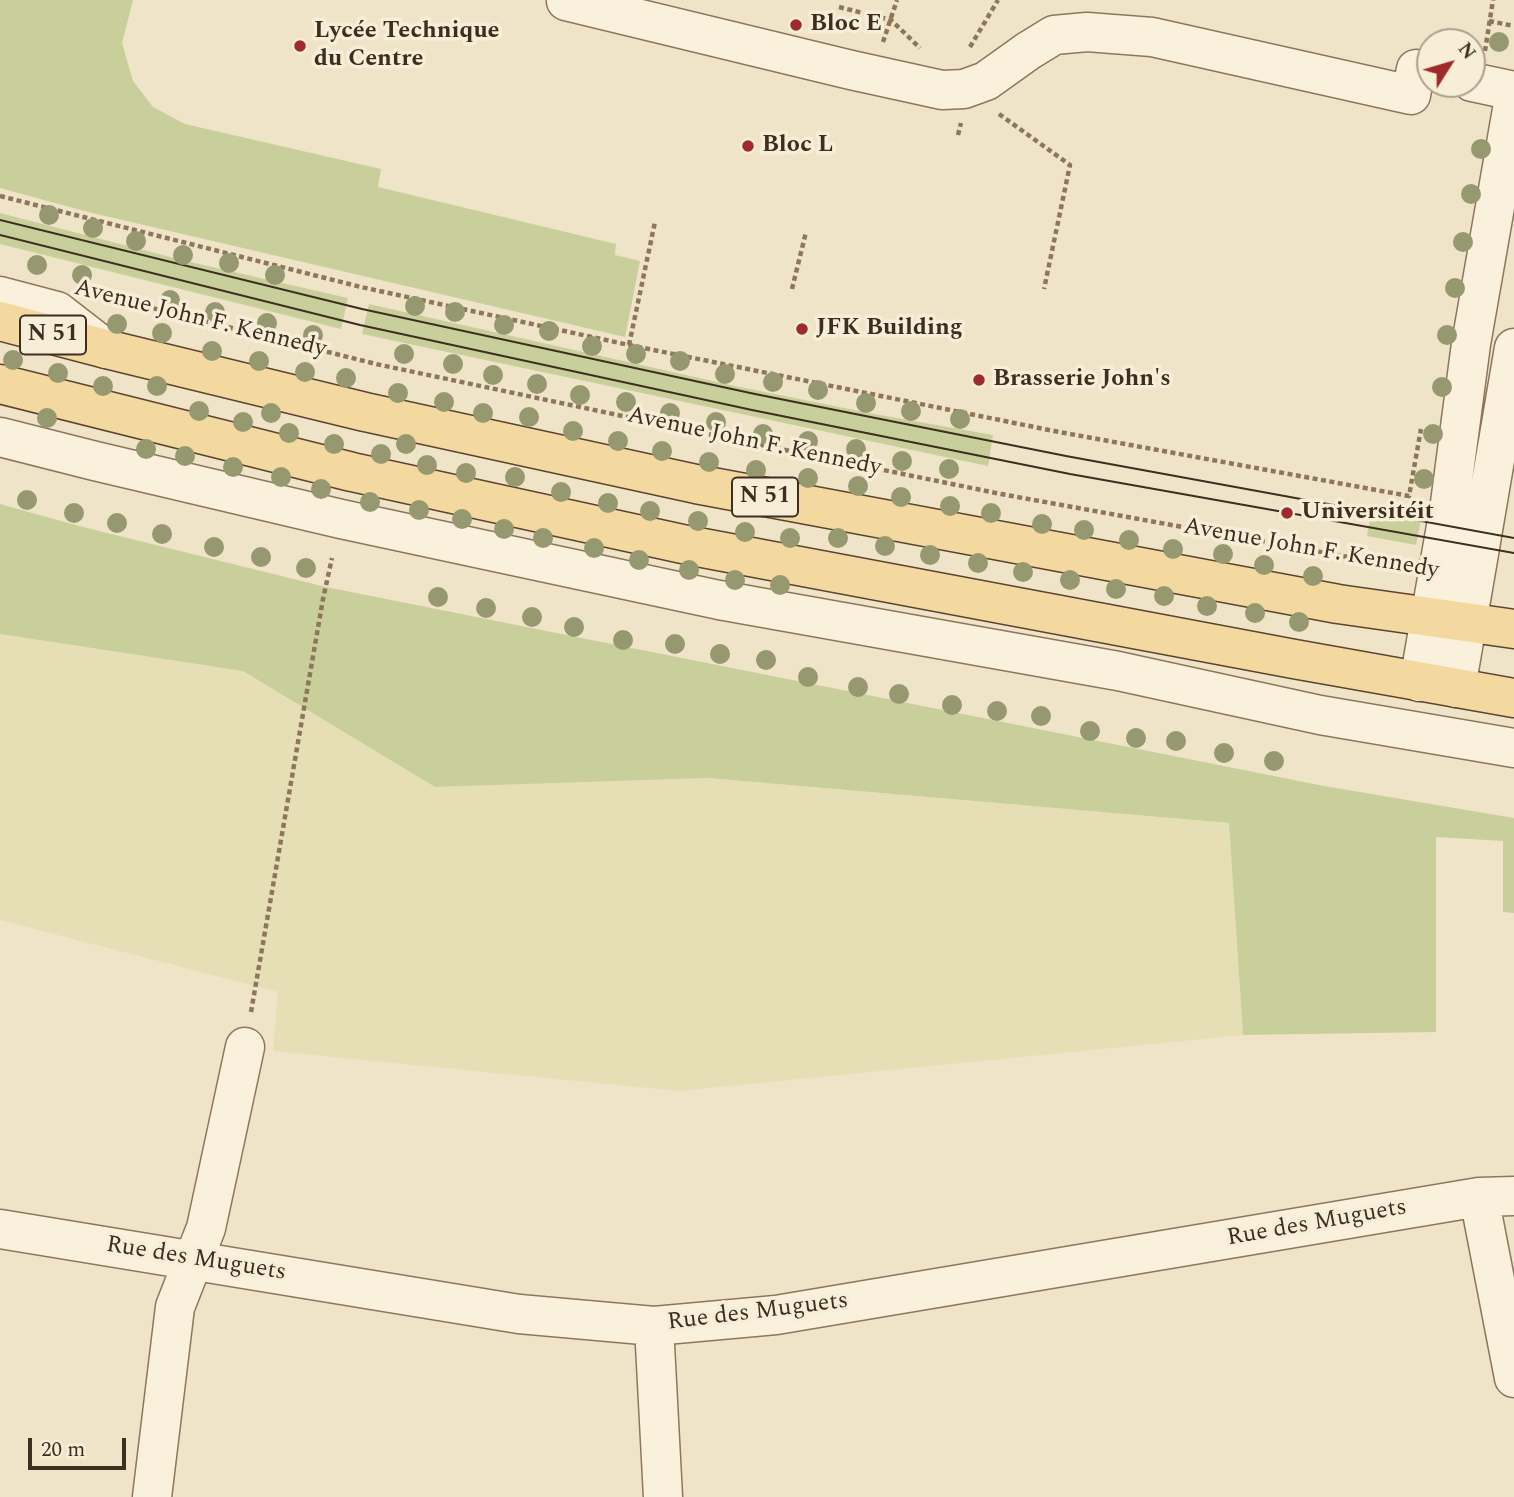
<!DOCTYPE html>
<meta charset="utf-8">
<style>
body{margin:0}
#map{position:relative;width:1514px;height:1497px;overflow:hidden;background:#f0e4c8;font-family:Spectral,serif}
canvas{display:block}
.north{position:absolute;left:1416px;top:28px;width:70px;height:70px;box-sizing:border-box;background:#f7eed8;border:2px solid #ada18e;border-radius:50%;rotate:53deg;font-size:19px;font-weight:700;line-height:28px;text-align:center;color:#3d2e20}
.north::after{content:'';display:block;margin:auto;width:24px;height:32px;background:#9e2a2b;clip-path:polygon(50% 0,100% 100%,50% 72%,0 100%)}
.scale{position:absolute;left:28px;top:1438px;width:98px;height:32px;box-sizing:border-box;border:4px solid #3d2e20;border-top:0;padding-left:9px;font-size:21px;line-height:24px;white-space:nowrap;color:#3d2e20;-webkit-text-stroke:5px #f7eed8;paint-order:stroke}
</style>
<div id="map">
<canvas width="1514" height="1497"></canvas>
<div class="north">N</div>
<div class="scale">20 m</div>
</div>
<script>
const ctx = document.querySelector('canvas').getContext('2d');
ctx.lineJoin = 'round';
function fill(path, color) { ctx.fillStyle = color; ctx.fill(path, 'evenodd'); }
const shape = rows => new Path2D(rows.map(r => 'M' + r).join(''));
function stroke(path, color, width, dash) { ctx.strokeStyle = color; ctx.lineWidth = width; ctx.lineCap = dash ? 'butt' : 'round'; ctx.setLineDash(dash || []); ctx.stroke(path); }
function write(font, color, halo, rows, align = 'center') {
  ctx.font = font + ' Spectral,serif'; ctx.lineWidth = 7; ctx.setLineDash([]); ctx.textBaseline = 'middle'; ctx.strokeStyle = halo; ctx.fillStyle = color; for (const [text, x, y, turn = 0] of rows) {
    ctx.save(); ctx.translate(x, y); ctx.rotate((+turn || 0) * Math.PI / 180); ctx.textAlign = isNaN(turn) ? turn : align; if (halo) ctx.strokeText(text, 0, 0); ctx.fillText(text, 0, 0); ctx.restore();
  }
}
const farmland = shape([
 [0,634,243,671,435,787,708,778,1229,823,1243,1035,679,1091,273,1051,278,992,0,920]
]);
const green = shape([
 [0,0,133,0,122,43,133,81,153,107,185,124,381,169,378,187,616,244,615,255,640,261,625,337,88,212,0,188],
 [0,213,186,261,348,298,341,329,0,244],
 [369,304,735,386,869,413,993,435,988,466,362,334],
 [0,504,79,526,326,587,1324,786,1514,818,1514,913,1503,912,1503,841,1436,837,1436,1032,1243,1035,1229,823,708,778,435,787,243,671,0,634],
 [1372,506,1422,516,1416,545,1367,536]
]);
const path = shape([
 [839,7,891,20,920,48],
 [1489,21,1514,26],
 [883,42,897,0],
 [970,47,998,0],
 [1485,51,1493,0],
 [999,114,1070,165,1044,289],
 [958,135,961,123],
 [0,196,361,287,629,345,1054,431,1409,496,1421,429],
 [792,289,806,232],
 [96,294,376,364,746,442,1001,494,1403,567],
 [629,345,655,222],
 [251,1012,323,599,332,558]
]);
const minor = shape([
 [566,1,851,70,942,90,964,89,986,81,1028,51,1054,35,1087,32,1152,37,1411,95,1416,69,1430,72],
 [1472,82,1514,91],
 [0,296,57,311,106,349],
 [0,437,95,461,341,519,719,600,1118,671,1320,715,1514,748],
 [1419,682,1450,503,1471,344,1514,98],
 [1456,688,1514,348],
 [1479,1197,1514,1378],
 [0,1229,519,1314,654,1326,776,1315,1479,1197,1514,1196],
 [654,1326,663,1497],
 [152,1497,175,1307,206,1228,245,1047]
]);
const major = shape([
 [0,321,106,349,365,412,696,484,1338,604,1514,629],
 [0,384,352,472,687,545,1294,659,1514,698]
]);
const tram = shape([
 [0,220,362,309,755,394,1066,456,1514,538],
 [0,235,360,325,752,410,1070,474,1514,553]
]);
const trees = [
 [1499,42],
 [1481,149],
 [1471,194],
 [49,215],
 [93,228],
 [136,241],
 [1463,242],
 [183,255],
 [229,263],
 [37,265],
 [82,275],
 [275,275],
 [1455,288],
 [170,300],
 [415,306],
 [215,312],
 [455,312],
 [267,323],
 [117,324],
 [504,325],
 [549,331],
 [162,333],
 [313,335],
 [1447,335],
 [592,346],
 [212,351],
 [404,354],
 [636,354],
 [13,360],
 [259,361],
 [680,361],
 [453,364],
 [305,372],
 [58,373],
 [725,374],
 [493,375],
 [346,378],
 [773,382],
 [537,384],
 [103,386],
 [157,386],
 [1442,387],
 [818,390],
 [398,393],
 [580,395],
 [444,402],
 [626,402],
 [866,403],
 [199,411],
 [911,411],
 [271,413],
 [483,413],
 [670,413],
 [529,417],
 [47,418],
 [960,419],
 [243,422],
 [716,422],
 [573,431],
 [289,433],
 [763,434],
 [1433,434],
 [618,441],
 [808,441],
 [334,444],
 [406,444],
 [146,449],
 [856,449],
 [662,451],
 [381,454],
 [185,456],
 [902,461],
 [709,462],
 [427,465],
 [233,467],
 [949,469],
 [756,470],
 [466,473],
 [281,477],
 [515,477],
 [808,478],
 [1424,479],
 [858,486],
 [321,489],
 [561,492],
 [901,497],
 [27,500],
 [370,502],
 [608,503],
 [950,506],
 [419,510],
 [650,511],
 [74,513],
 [991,513],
 [462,519],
 [698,521],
 [117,523],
 [1042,524],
 [504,529],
 [1084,530],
 [745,532],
 [162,534],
 [543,538],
 [790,538],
 [838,538],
 [1129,540],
 [885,546],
 [214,547],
 [594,548],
 [1173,549],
 [1223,554],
 [930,555],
 [261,557],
 [639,560],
 [978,563],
 [1264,565],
 [306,568],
 [689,570],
 [1023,572],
 [1313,576],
 [735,580],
 [1070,580],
 [780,585],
 [1116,589],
 [1164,596],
 [438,597],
 [1207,606],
 [486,608],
 [1255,613],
 [532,617],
 [1299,622],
 [574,627],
 [623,640],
 [675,644],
 [720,654],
 [766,660],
 [808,677],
 [858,687],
 [899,694],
 [952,705],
 [997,711],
 [1041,716],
 [1090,731],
 [1136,738],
 [1176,741],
 [1224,753],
 [1274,761]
];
const markers = [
 [796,25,7,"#9e2a2b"],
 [300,46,7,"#9e2a2b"],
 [748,146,7,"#9e2a2b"],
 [802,329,7,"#9e2a2b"],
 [979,380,7,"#9e2a2b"],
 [1287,513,7,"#9e2a2b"]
];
const shields = [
 [53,335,66],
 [765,497,66]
];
const shieldNames = [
 ["N 51",53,335],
 ["N 51",765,497]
];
const poiNames = [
 ["Bloc E",810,25],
 ["Lycée Technique",314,32],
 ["du Centre",314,60],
 ["Bloc L",762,146],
 ["JFK Building",816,329],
 ["Brasserie John's",993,380],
 ["Universitéit",1301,513]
];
const streetNames = [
 ["Avenue John F. Kennedy",200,320,14],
 ["Avenue John F. Kennedy",754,443,12],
 ["Avenue John F. Kennedy",1311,550,10],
 ["Rue des Muguets",1317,1224,-10],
 ["Rue des Muguets",196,1260,9],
 ["Rue des Muguets",758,1313,-7]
];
fill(farmland, '#e6deb5');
fill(green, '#c9cf9b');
stroke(minor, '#8d765c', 41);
stroke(major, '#5b4430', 41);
stroke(path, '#8d765c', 4.5, [5, 3.5]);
stroke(minor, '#faf1dc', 38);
stroke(major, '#f3d9a0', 38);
stroke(tram, '#3d2e20', 2);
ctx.fillStyle = '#96986f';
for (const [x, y] of trees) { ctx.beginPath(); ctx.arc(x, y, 10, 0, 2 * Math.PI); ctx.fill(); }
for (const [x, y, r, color] of markers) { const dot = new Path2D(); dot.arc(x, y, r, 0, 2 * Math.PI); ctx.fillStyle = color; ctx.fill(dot); stroke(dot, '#f7eed8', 2.5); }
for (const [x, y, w] of shields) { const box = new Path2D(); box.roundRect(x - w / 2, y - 19.5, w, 39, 5); ctx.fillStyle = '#f7eed8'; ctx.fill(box); stroke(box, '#3d2e20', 2); }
write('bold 23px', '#3d2e20', null, shieldNames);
write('bold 24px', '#3d2e20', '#f7eed8', poiNames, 'left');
write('24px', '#3d2e20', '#f7eed8', streetNames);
</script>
